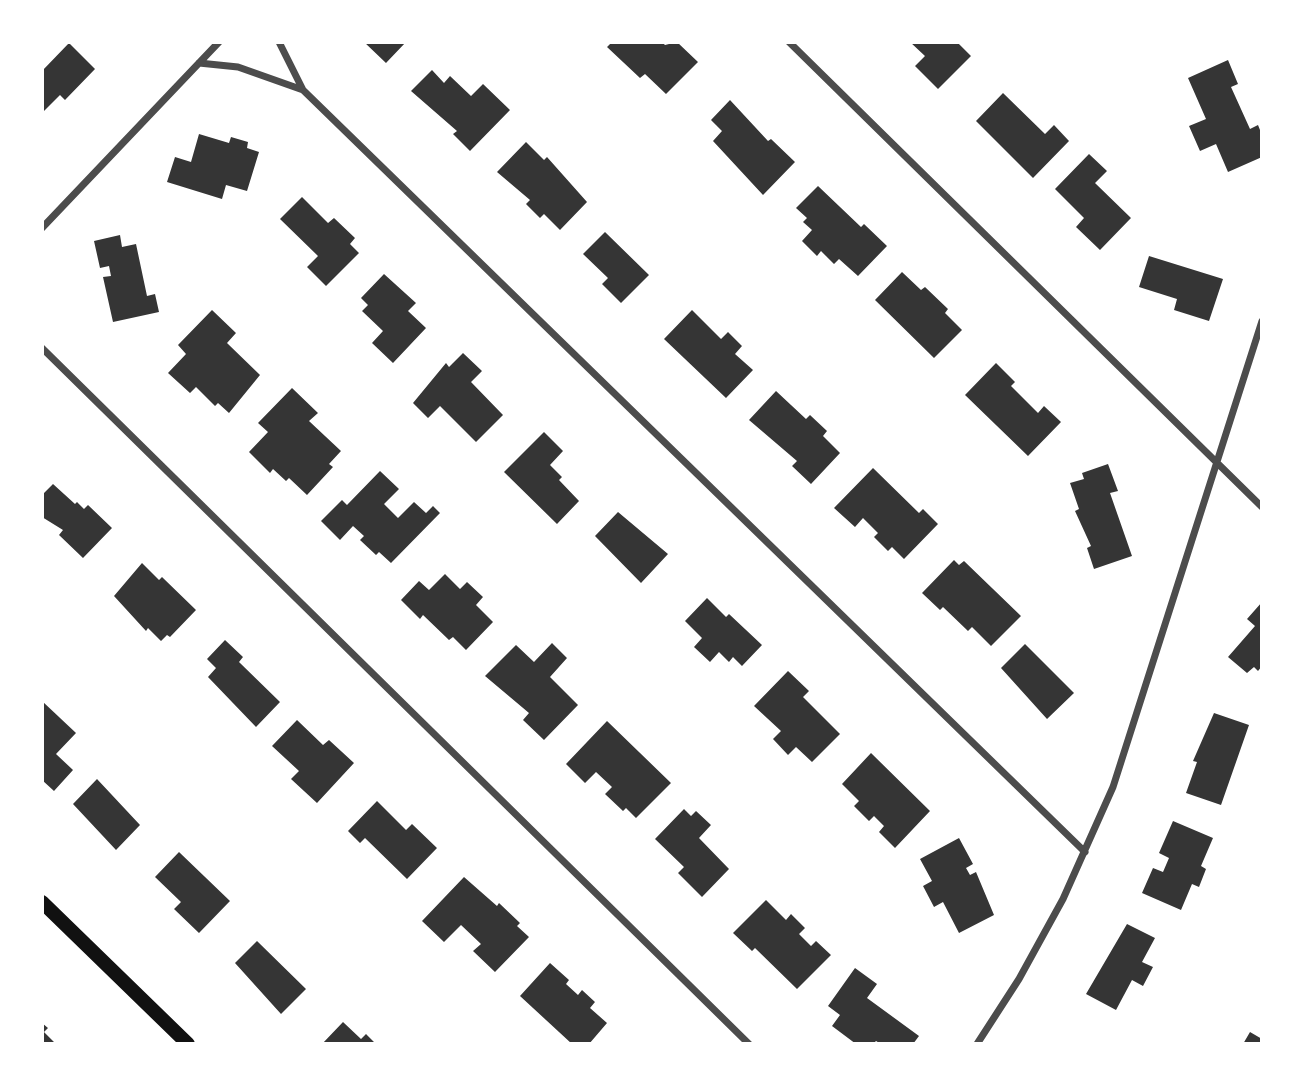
<!DOCTYPE html>
<style>
body{margin:0}
#map{position:relative;width:1304px;height:1086px;overflow:hidden;background:#fff;font-family:"Space Grotesk",sans-serif}
canvas{display:block}
.frame{position:absolute;inset:0;border:44px solid #fff;pointer-events:none}
</style>
<div id="map">
<canvas width="1304" height="1086"></canvas>
<div class="frame"></div>
</div>
<script>
const ctx = document.querySelector('canvas').getContext('2d');
ctx.lineJoin = 'round';
function fill(path, color) { ctx.fillStyle = color; ctx.fill(path, 'evenodd'); }
const shape = rows => new Path2D(rows.map(r => 'M' + r).join(''));
function stroke(path, color, width, dash) { ctx.strokeStyle = color; ctx.lineWidth = width; ctx.lineCap = dash ? 'butt' : 'round'; ctx.setLineDash(dash || []); ctx.stroke(path); }
const building = shape([
 [364,42,406,42,386,63],
 [612,42,662,42,665,45,677,42,698,62,666,94,645,74,640,78,607,47],
 [910,42,957,42,971,56,938,89,915,66,925,56],
 [69,43,95,69,65,100,60,95,42,113,42,71],
 [1228,60,1238,84,1231,87,1250,129,1258,125,1262,135,1262,157,1228,172,1216,144,1200,151,1189,126,1206,119,1188,78],
 [432,70,444,83,450,76,471,96,483,84,510,110,470,151,453,134,457,131,411,91],
 [1003,93,1045,134,1054,125,1069,141,1033,178,976,121],
 [730,100,768,141,771,139,795,162,763,195,713,141,722,131,711,120],
 [199,134,229,143,231,137,248,142,247,148,259,152,247,191,226,185,222,199,167,182,175,157,191,162],
 [526,142,544,160,547,157,587,202,560,230,544,214,540,218,526,204,530,200,497,172],
 [1089,154,1107,171,1095,183,1131,218,1100,250,1076,227,1084,218,1055,189],
 [818,186,861,227,864,224,887,246,858,276,839,259,834,264,821,251,817,256,802,241,812,230,803,222,807,218,796,208],
 [302,197,328,223,334,218,355,238,350,244,359,253,326,286,307,267,318,256,280,219],
 [605,232,649,275,621,303,602,284,608,278,583,254],
 [120,235,122,247,136,244,147,296,155,294,159,312,113,322,103,277,111,276,109,266,100,268,94,241],
 [1149,256,1223,279,1209,321,1174,310,1177,299,1139,287],
 [902,272,921,290,925,287,948,309,945,313,962,330,934,358,875,300],
 [384,274,416,303,408,311,426,328,393,363,372,343,383,331,362,311,368,305,361,298],
 [212,310,236,333,227,343,260,375,229,413,218,403,215,406,196,387,190,393,168,373,186,354,178,345],
 [692,310,721,339,728,332,742,346,735,354,753,370,726,398,664,339],
 [463,353,482,371,471,382,503,415,476,442,440,406,428,418,413,403,446,363,449,367],
 [996,363,1015,382,1011,386,1038,413,1044,406,1061,422,1028,456,965,395],
 [292,388,318,413,309,421,341,451,329,464,333,467,307,495,289,478,286,481,273,469,270,473,249,452,268,432,258,423],
 [776,391,806,419,810,415,827,431,823,436,840,453,811,484,792,466,797,461,749,420],
 [544,432,563,451,550,465,562,477,559,480,579,501,557,524,504,472],
 [1108,464,1118,491,1110,493,1132,556,1094,569,1087,548,1091,546,1075,511,1079,509,1070,483,1084,479,1082,473],
 [873,468,919,513,923,509,938,524,904,559,892,547,888,551,874,537,878,533,863,518,855,527,834,508],
 [380,471,399,489,384,504,398,518,414,502,426,513,433,506,440,513,391,563,379,552,376,555,360,540,364,536,353,526,340,540,321,521,342,500,347,505],
 [53,484,75,504,77,502,84,509,88,505,112,528,83,558,59,535,63,530,42,517,42,495],
 [618,512,668,554,641,583,595,536],
 [954,560,959,565,964,561,1021,616,991,646,972,627,968,631,943,607,940,610,922,593],
 [142,563,159,580,162,577,196,610,170,637,167,635,161,641,148,628,146,631,114,596],
 [445,574,460,589,467,582,483,597,476,605,493,622,466,650,453,637,449,640,423,615,420,619,401,600,419,581,429,590],
 [707,598,726,617,729,614,762,645,742,666,733,657,729,662,719,652,710,662,694,647,702,638,685,621],
 [1262,602,1262,666,1258,671,1254,667,1247,673,1228,657,1255,626,1247,619],
 [225,640,243,657,239,662,280,702,256,727,208,677,216,668,207,659],
 [552,643,567,658,550,677,578,705,544,740,523,720,529,713,485,676,516,645,534,662],
 [1025,644,1074,693,1047,719,1001,668],
 [788,671,809,691,803,697,840,734,812,762,796,747,788,755,773,739,781,731,754,706],
 [42,701,76,733,56,754,73,770,54,791,42,780],
 [1214,713,1249,725,1221,805,1186,793,1197,762,1193,761],
 [297,720,323,745,329,740,354,763,317,803,291,779,299,771,272,746],
 [607,721,671,783,636,818,626,808,623,811,605,794,612,787,596,772,585,783,566,764],
 [871,753,930,811,895,848,879,832,884,826,874,816,869,821,854,806,859,801,842,784],
 [97,779,140,825,116,850,73,804],
 [377,801,406,830,412,824,437,848,407,879,365,838,360,843,348,831],
 [684,809,691,816,696,811,711,825,699,838,729,869,702,897,678,873,684,867,655,839],
 [1173,821,1213,838,1201,866,1206,869,1199,887,1192,884,1181,910,1142,893,1153,868,1163,872,1169,858,1159,853],
 [959,838,973,864,966,868,970,875,976,872,994,915,959,933,943,902,934,907,923,886,932,881,920,859],
 [179,852,230,901,199,933,174,909,181,902,155,877],
 [464,877,497,906,499,903,520,923,517,926,529,937,495,972,473,951,481,944,461,925,444,942,422,921],
 [766,900,786,920,791,914,805,928,799,934,811,946,816,941,831,955,797,989,755,948,752,951,733,933],
 [1127,924,1155,938,1142,962,1153,967,1143,986,1132,980,1116,1010,1086,994],
 [257,941,306,989,281,1014,235,963],
 [550,963,569,980,566,984,578,995,582,990,595,1002,590,1008,607,1023,589,1044,572,1044,520,996],
 [855,968,877,984,867,998,919,1036,913,1044,881,1044,876,1041,873,1044,856,1044,832,1026,840,1015,828,1006],
 [343,1022,361,1039,366,1034,376,1044,322,1044],
 [42,1023,48,1028,44,1032,56,1044,42,1044],
 [1250,1032,1262,1039,1262,1044,1243,1044]
]);
const minor = shape([
 [279,42,303,90,1085,852],
 [789,42,1262,507],
 [199,63,238,67,303,90],
 [42,228,219,42],
 [42,348,749,1044],
 [977,1044,1019,979,1063,899,1113,787,1262,321]
]);
const secondary = shape([
 [42,902,188,1044]
]);
fill(building, '#353535');
stroke(minor, '#4c4c4c', 7);
stroke(secondary, '#111', 14);
</script>
